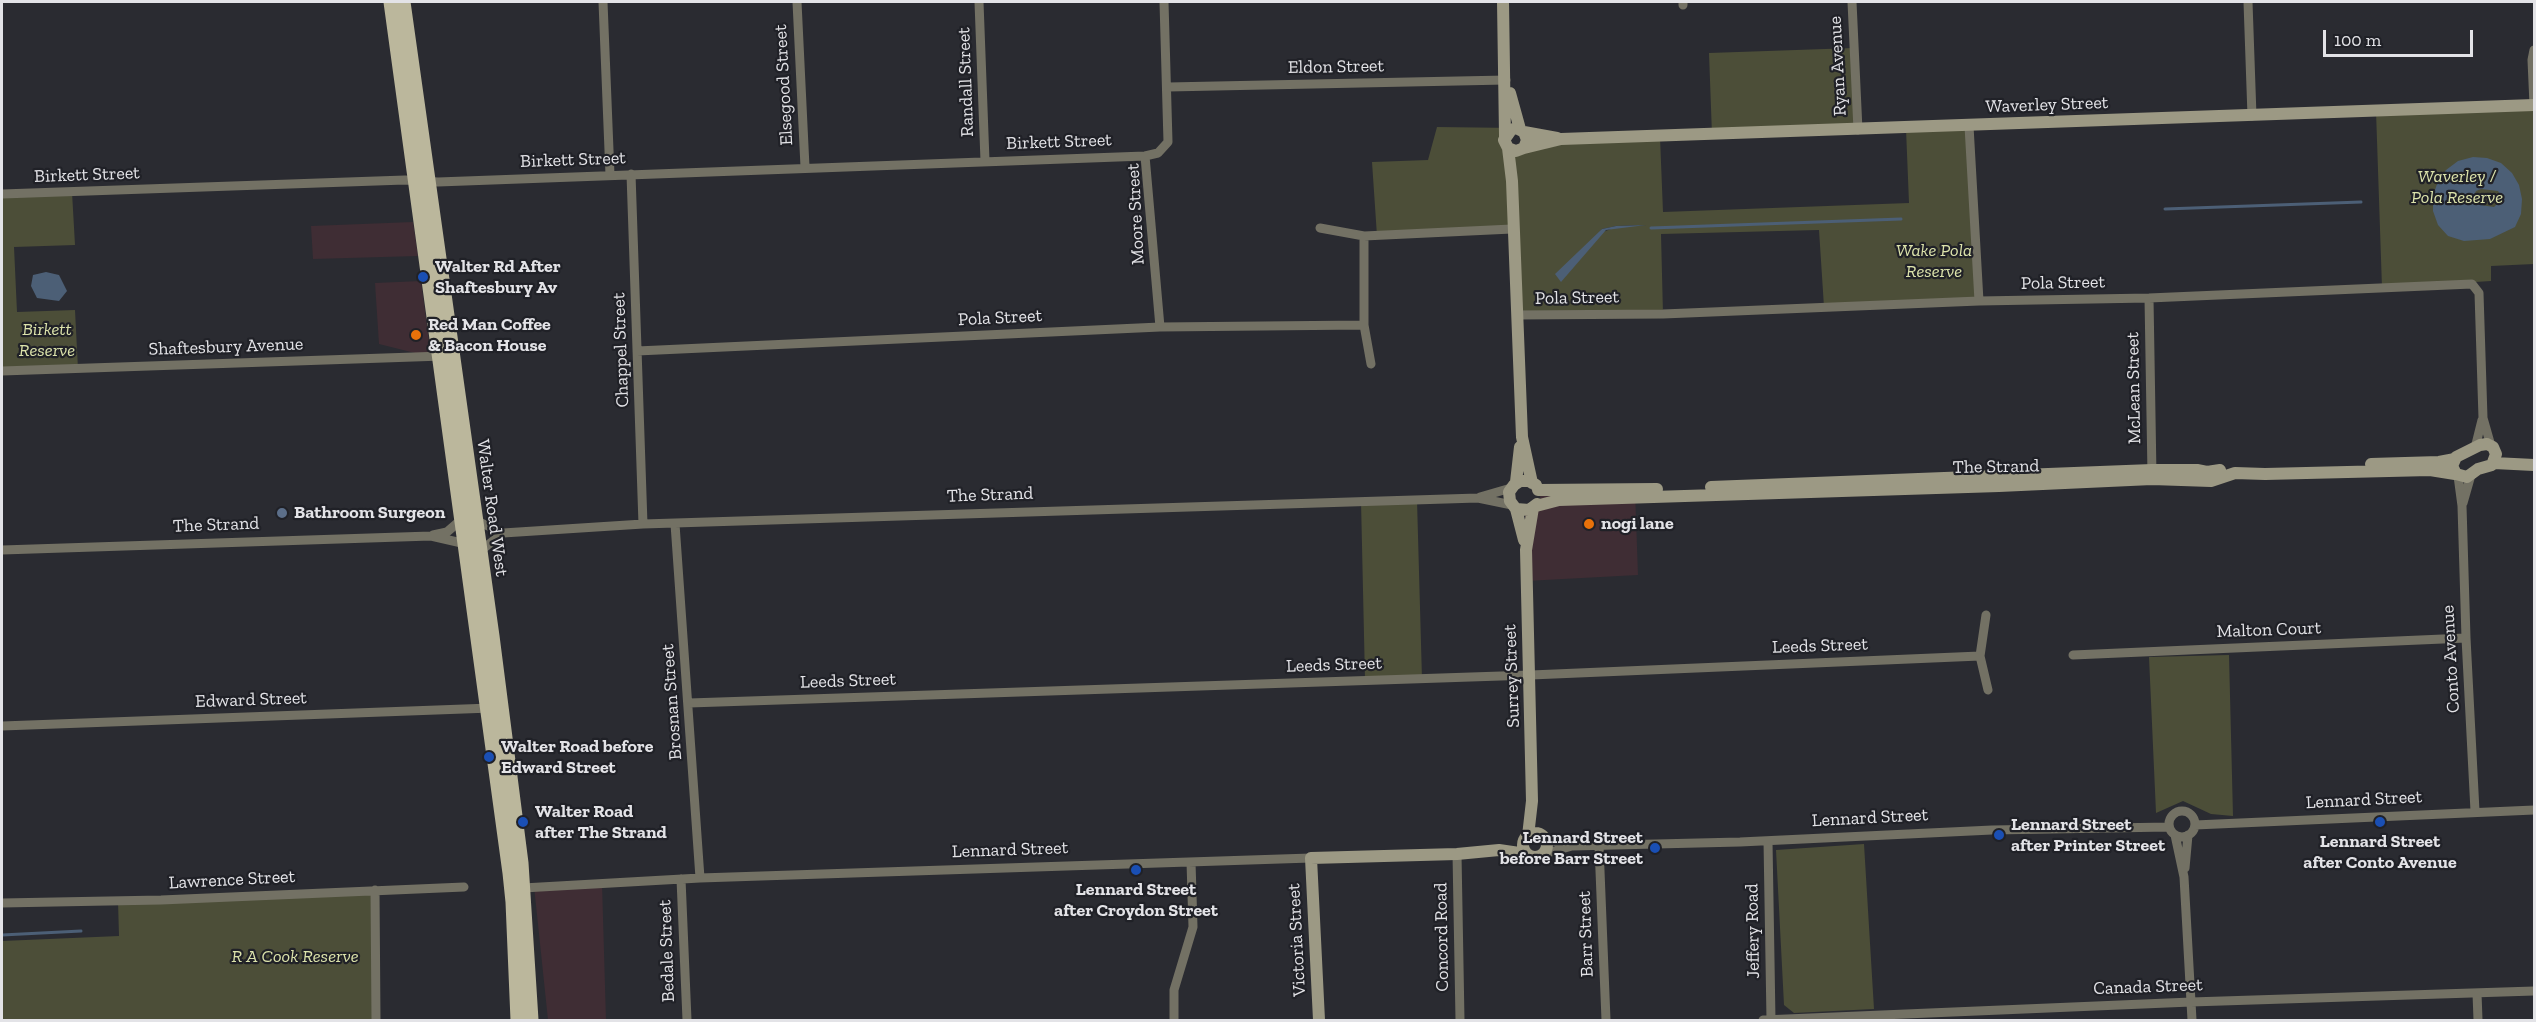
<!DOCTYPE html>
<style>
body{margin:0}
#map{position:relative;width:2536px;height:1022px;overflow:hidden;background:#2a2b31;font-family:"Zilla Slab",serif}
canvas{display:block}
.frame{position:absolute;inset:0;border:3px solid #e3e3e7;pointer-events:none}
.scale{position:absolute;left:2323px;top:30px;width:150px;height:27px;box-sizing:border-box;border:3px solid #e3e3e7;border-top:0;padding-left:8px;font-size:18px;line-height:21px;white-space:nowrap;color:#e3e3e7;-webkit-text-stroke:4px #202127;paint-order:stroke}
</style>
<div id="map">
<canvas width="2536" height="1022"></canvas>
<div class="frame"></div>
<div class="scale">100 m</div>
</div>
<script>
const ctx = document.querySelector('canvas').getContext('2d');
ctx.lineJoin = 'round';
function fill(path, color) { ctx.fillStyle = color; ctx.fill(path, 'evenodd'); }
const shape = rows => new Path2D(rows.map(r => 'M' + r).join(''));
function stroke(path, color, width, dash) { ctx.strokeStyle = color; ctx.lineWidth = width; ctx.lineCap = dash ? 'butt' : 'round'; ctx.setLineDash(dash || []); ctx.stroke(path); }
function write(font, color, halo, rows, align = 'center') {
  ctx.font = font + ' "Zilla Slab",serif'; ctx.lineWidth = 4.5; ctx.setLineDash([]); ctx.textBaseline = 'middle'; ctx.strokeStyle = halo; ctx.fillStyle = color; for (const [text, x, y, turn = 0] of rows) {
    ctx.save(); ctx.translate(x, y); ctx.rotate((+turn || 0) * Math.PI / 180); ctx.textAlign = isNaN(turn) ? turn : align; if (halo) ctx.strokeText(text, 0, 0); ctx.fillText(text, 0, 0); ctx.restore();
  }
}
const commercial = shape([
 [413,222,418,256,313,259,311,226],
 [421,281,431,357,379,344,375,283],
 [1635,490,1638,575,1526,581,1525,511,1541,510,1540,495],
 [602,883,606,1020,548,1020,534,886]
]);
const green = shape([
 [1854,48,1858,130,1712,135,1709,53],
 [2534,105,2534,264,2491,266,2491,281,2382,288,2376,111],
 [1969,126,1979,301,1824,307,1819,230,1661,234,1663,314,1518,315,1512,229,1377,236,1372,162,1428,160,1437,127,1516,128,1508,132,1512,151,1527,140,1660,137,1663,212,1909,203,1906,129],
 [1646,225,1616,227,1603,232,1561,281,1602,229,1616,226],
 [72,192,75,245,14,247,17,312,75,310,78,369,2,368,2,195],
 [1417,500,1422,679,1365,680,1361,501],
 [2229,655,2233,816,2211,814,2183,801,2156,813,2149,657],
 [1864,844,1874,1009,1794,1013,1784,1005,1776,850],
 [375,890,376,1020,2,1020,2,941,119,936,118,901]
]);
const water = shape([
 [2473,157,2487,158,2501,163,2512,173,2519,185,2522,199,2521,214,2515,227,2490,239,2464,241,2448,236,2438,225,2433,211,2433,196,2438,181,2446,170,2458,161],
 [2481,189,2498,191,2501,196,2500,201,2494,207,2474,204,2472,199,2476,191],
 [1646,225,1606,230,1561,282,1555,274,1602,229,1616,226],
 [46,272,59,275,67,291,59,301,37,298,31,286,33,275]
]);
const stream = shape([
 [2165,209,2361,202],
 [1651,228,1901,219],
 [2,935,81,931]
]);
const street = shape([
 [603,2,610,175],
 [797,2,805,167],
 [979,2,985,161],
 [1683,2,1683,5],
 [1852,2,1858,130],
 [2248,2,2252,116],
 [1168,87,1506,80],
 [2534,105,2532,60,2534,50],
 [1969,126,1979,301],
 [1145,156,1160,327],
 [631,174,643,524],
 [2,194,405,180,438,182,1145,156,1158,153,1168,142,1164,2],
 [1320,228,1364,236],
 [2149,298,2152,475],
 [1518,315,1663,314,1979,301,2149,298,2472,284,2479,293,2483,418,2491,446],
 [1364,325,1371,364],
 [637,351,1160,327,1364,325,1364,236,1512,229],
 [2,371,443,356],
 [2475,448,2482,420],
 [2458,476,2462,506,2466,638,2475,811],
 [1480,497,1511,488],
 [2463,503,2471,475],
 [475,520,503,533,643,524,1478,498,1512,505],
 [675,524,700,878],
 [433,535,447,532,462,519],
 [2,550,431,536,466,544],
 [479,552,503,533],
 [1986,615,1980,656,1988,690],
 [2073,655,2466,638],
 [689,703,1531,675,1980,656],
 [2,726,491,708],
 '2169 824a13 13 0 1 1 26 0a13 13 0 1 1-26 0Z',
 [2195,825,2534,810],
 [2175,835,2184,877,2192,1020],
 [1545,839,1572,846],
 [1768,841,1771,1020],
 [1599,846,1606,1020],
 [1457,854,1460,1020],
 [1544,854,1572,846,1740,842,1992,830,2169,827],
 [2185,868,2188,835],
 [681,879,687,1020],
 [523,888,700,878,1311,858],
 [375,890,376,1020],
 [2,903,161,900,464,887],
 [2477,993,2478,1020],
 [1174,1020,1174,990,1193,927,1191,862],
 [1763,1020,2191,1002,2534,991]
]);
const secondary = shape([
 [1503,2,1505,136],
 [1510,93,1520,129],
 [1524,132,1557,138],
 [1508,148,1516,151,1524,148,1527,140,1524,132,1516,128,1511,130,1504,140,1508,148,1512,181,1522,437,1532,483],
 [1524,148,1561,139,2534,105],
 [2487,444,2493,447,2496,454,2492,465,2478,469,2467,477,2456,474,2452,466,2456,457,2480,445,2487,444],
 [2494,463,2534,465],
 [2371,464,2439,462,2455,459],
 [1516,482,1520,447],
 [1711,487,2152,470,2197,470,2207,472,2220,470],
 [1538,490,1657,489],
 [1536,506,1559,500,1999,486,2152,479,2211,481,2235,473,2265,474,2430,470,2455,474],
 [1516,509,1529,510,1537,504],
 [1524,540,1516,509,1510,501,1509,492,1514,485,1520,481,1529,481,1536,485],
 '1523 845a12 12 0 1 1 24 0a12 12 0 1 1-24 0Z',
 [1528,836,1532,801,1526,550,1533,508],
 [1319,1020,1311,858,1457,854,1499,850,1526,854]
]);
const primary = shape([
 [391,2,510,873,513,902,518,1020],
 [403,2,492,636,521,863,531,1020]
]);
const markers = [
 [423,277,6,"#1a4fb4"],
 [416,335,6,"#e8710a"],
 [282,513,6,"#5c6f8a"],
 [1589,524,6,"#e8710a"],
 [489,757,6,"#1a4fb4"],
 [523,822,6,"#1a4fb4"],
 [2380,822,6,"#1a4fb4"],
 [1999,835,6,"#1a4fb4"],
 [1655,848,6,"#1a4fb4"],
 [1136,870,6,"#1a4fb4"]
];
const streetNames = [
 ["Ryan Avenue",1838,66,-93],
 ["Eldon Street",1336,67,-1],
 ["Randall Street",966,82,-92],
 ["Elsegood Street",784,85,-93],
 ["Waverley Street",2047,105,-2],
 ["Birkett Street",1059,142,-2],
 ["Birkett Street",573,160,-2],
 ["Birkett Street",87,175,-2],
 ["Moore Street",1136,214,-93],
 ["Pola Street",2063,283,-1],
 ["Pola Street",1577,298,-1],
 ["Pola Street",1000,318,-3],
 ["Shaftesbury Avenue",226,347,-2],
 ["Chappel Street",621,350,-92],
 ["McLean Street",2134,388,-91],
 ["The Strand",1996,467,-1],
 ["The Strand",990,495,-2],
 ["Walter Road West",492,508,82],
 ["The Strand",216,525,-2],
 ["Malton Court",2269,630,-2],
 ["Leeds Street",1820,646,-2],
 ["Conto Avenue",2451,659,-93],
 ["Leeds Street",1334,665,-2],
 ["Surrey Street",1512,676,-92],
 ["Leeds Street",848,681,-2],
 ["Edward Street",251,700,-2],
 ["Brosnan Street",672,702,-94],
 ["Lennard Street",2364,800,-3],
 ["Lennard Street",1870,818,-3],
 ["Lennard Street",1010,850,-2],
 ["Lawrence Street",232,880,-3],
 ["Jeffery Road",1753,931,-91],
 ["Barr Street",1586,934,-92],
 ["Concord Road",1442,937,-91],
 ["Victoria Street",1297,940,-93],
 ["Bedale Street",667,951,-92],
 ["Canada Street",2148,987,-2]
];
const parkNames = [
 ["Waverley /",2457,177],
 ["Pola Reserve",2457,198],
 ["Wake Pola",1934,251],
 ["Reserve",1934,272],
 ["Birkett",47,330],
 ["Reserve",47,351],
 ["R A Cook Reserve",295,957]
];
const poiNames = [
 ["Walter Rd After",435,267],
 ["Shaftesbury Av",435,288],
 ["Red Man Coffee",428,325],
 ["& Bacon House",428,346],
 ["Bathroom Surgeon",294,513],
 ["nogi lane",1601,524],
 ["Walter Road before",501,747],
 ["Edward Street",501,768],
 ["Walter Road",535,812],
 ["after The Strand",535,833],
 ["Lennard Street",2011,825],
 ["after Printer Street",2011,846],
 ["Lennard Street",1643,838,"right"],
 ["before Barr Street",1643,859,"right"],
 ["Lennard Street",2380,842,"center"],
 ["after Conto Avenue",2380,863,"center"],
 ["Lennard Street",1136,890,"center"],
 ["after Croydon Street",1136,911,"center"]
];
fill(commercial, '#3f2d34');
fill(green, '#4c4e38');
fill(water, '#4c5f76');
stroke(stream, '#4c5f76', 3);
stroke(street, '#737164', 9);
stroke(secondary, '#9c9984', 12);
stroke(primary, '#bbb79c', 15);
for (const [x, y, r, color] of markers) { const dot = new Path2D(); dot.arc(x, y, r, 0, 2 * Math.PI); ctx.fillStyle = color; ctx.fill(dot); stroke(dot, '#202127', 2); }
write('18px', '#e3e3e7', '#202127', streetNames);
write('italic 18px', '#dce3ab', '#202127', parkNames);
write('bold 18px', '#e3e3e7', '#202127', poiNames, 'left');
</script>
